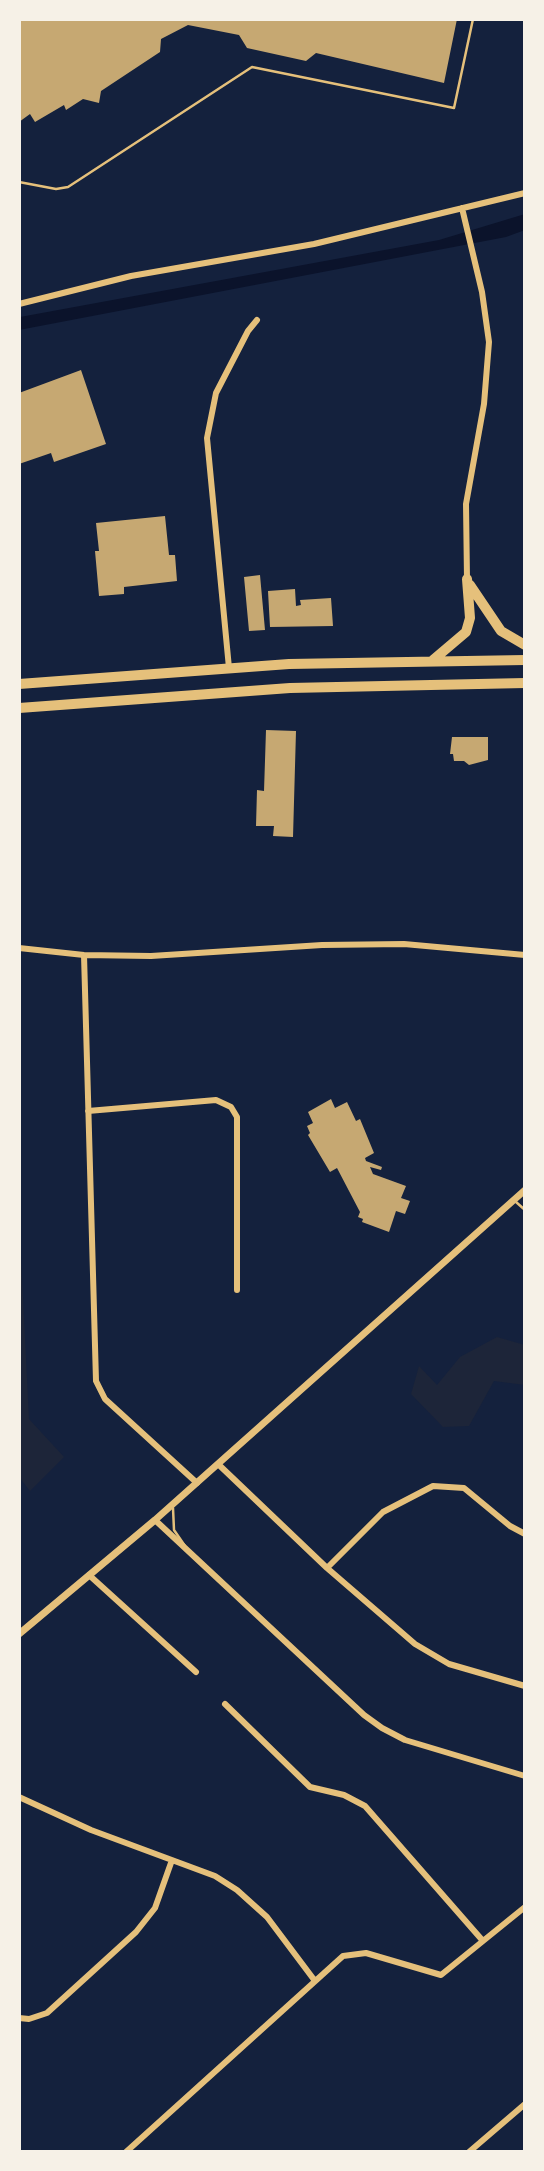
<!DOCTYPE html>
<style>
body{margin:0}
#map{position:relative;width:544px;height:2171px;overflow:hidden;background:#14213d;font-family:Inter,sans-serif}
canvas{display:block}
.frame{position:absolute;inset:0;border:21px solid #f6f1e7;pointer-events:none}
</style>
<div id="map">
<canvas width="544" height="2171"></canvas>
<div class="frame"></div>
</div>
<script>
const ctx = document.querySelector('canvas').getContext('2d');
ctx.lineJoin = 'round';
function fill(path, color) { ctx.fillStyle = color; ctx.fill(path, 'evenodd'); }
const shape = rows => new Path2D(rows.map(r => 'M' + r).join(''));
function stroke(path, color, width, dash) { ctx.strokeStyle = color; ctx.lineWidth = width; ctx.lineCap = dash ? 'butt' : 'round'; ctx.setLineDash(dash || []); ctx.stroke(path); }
const green = shape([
 [19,1216,29,1419,64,1457,30,1491,19,1477],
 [497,1337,525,1345,525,1385,494,1381,469,1426,443,1427,411,1394,419,1366,437,1385,460,1357]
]);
const water = shape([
 [525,214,525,230,506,237,19,330,20,317,439,240]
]);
const building = shape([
 [19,19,457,19,444,83,316,53,306,61,247,48,239,35,188,25,161,39,160,52,101,91,99,103,83,99,66,110,64,105,35,122,30,114,19,122],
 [81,370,106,444,54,462,51,453,19,464,19,393],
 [165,516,169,555,175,555,177,581,124,587,124,594,99,596,95,551,99,551,96,523],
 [260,575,265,630,249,631,244,577],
 [295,589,296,606,301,605,300,600,331,598,333,626,270,627,268,591],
 [266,730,296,731,293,837,273,836,274,826,256,826,257,790,264,791],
 [452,737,488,737,488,760,469,765,464,761,454,761,453,754,450,754],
 [331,1099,335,1108,347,1102,356,1121,360,1119,374,1153,365,1158,366,1161,382,1167,381,1170,370,1167,373,1174,406,1186,401,1198,410,1201,405,1214,396,1211,389,1232,362,1222,363,1219,358,1217,360,1212,337,1168,330,1172,308,1135,310,1133,307,1126,313,1123,308,1112]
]);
const service = shape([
 [19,182,56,189,68,187,252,67,454,108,473,19],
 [516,1202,525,1210],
 [173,1508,174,1530,185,1546]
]);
const minor = shape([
 [462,208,482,292,489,342,484,404,466,504,467,579],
 [19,304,131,276,314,244,525,193],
 [229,668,207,438,216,393,248,331,257,320],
 [19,948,84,955,151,956,322,945,404,944,525,955],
 [84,955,96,1381,105,1399,197,1483],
 [88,1111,216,1100,231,1107,237,1117,237,1290],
 [218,1464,327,1568,415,1644,449,1664,525,1686],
 [155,1520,364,1715,382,1728,405,1740,525,1776],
 [327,1568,383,1512,433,1486,464,1488,510,1526,525,1534],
 [89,1575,196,1672],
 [225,1704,310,1787,344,1795,365,1806,483,1941],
 [19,1797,91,1830,215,1876,237,1890,267,1917,315,1981],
 [19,2018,29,2019,47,2013,136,1932,155,1908,172,1860],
 [126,2152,343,1956,366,1953,441,1975,525,1907],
 [469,2152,525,2104]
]);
const tertiary = shape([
 [19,1634,155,1520,525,1190]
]);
const trunk = shape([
 [470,585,501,631,525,645],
 [433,660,466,632,470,618,467,579],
 [19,684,289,664,525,660],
 [19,708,290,688,525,683]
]);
fill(green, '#1d2539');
fill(water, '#0b132b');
fill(building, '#c6a872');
stroke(service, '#e5c07b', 2.5);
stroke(minor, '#e5c07b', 6);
stroke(tertiary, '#e5c07b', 7);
stroke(trunk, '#e5c07b', 10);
</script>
